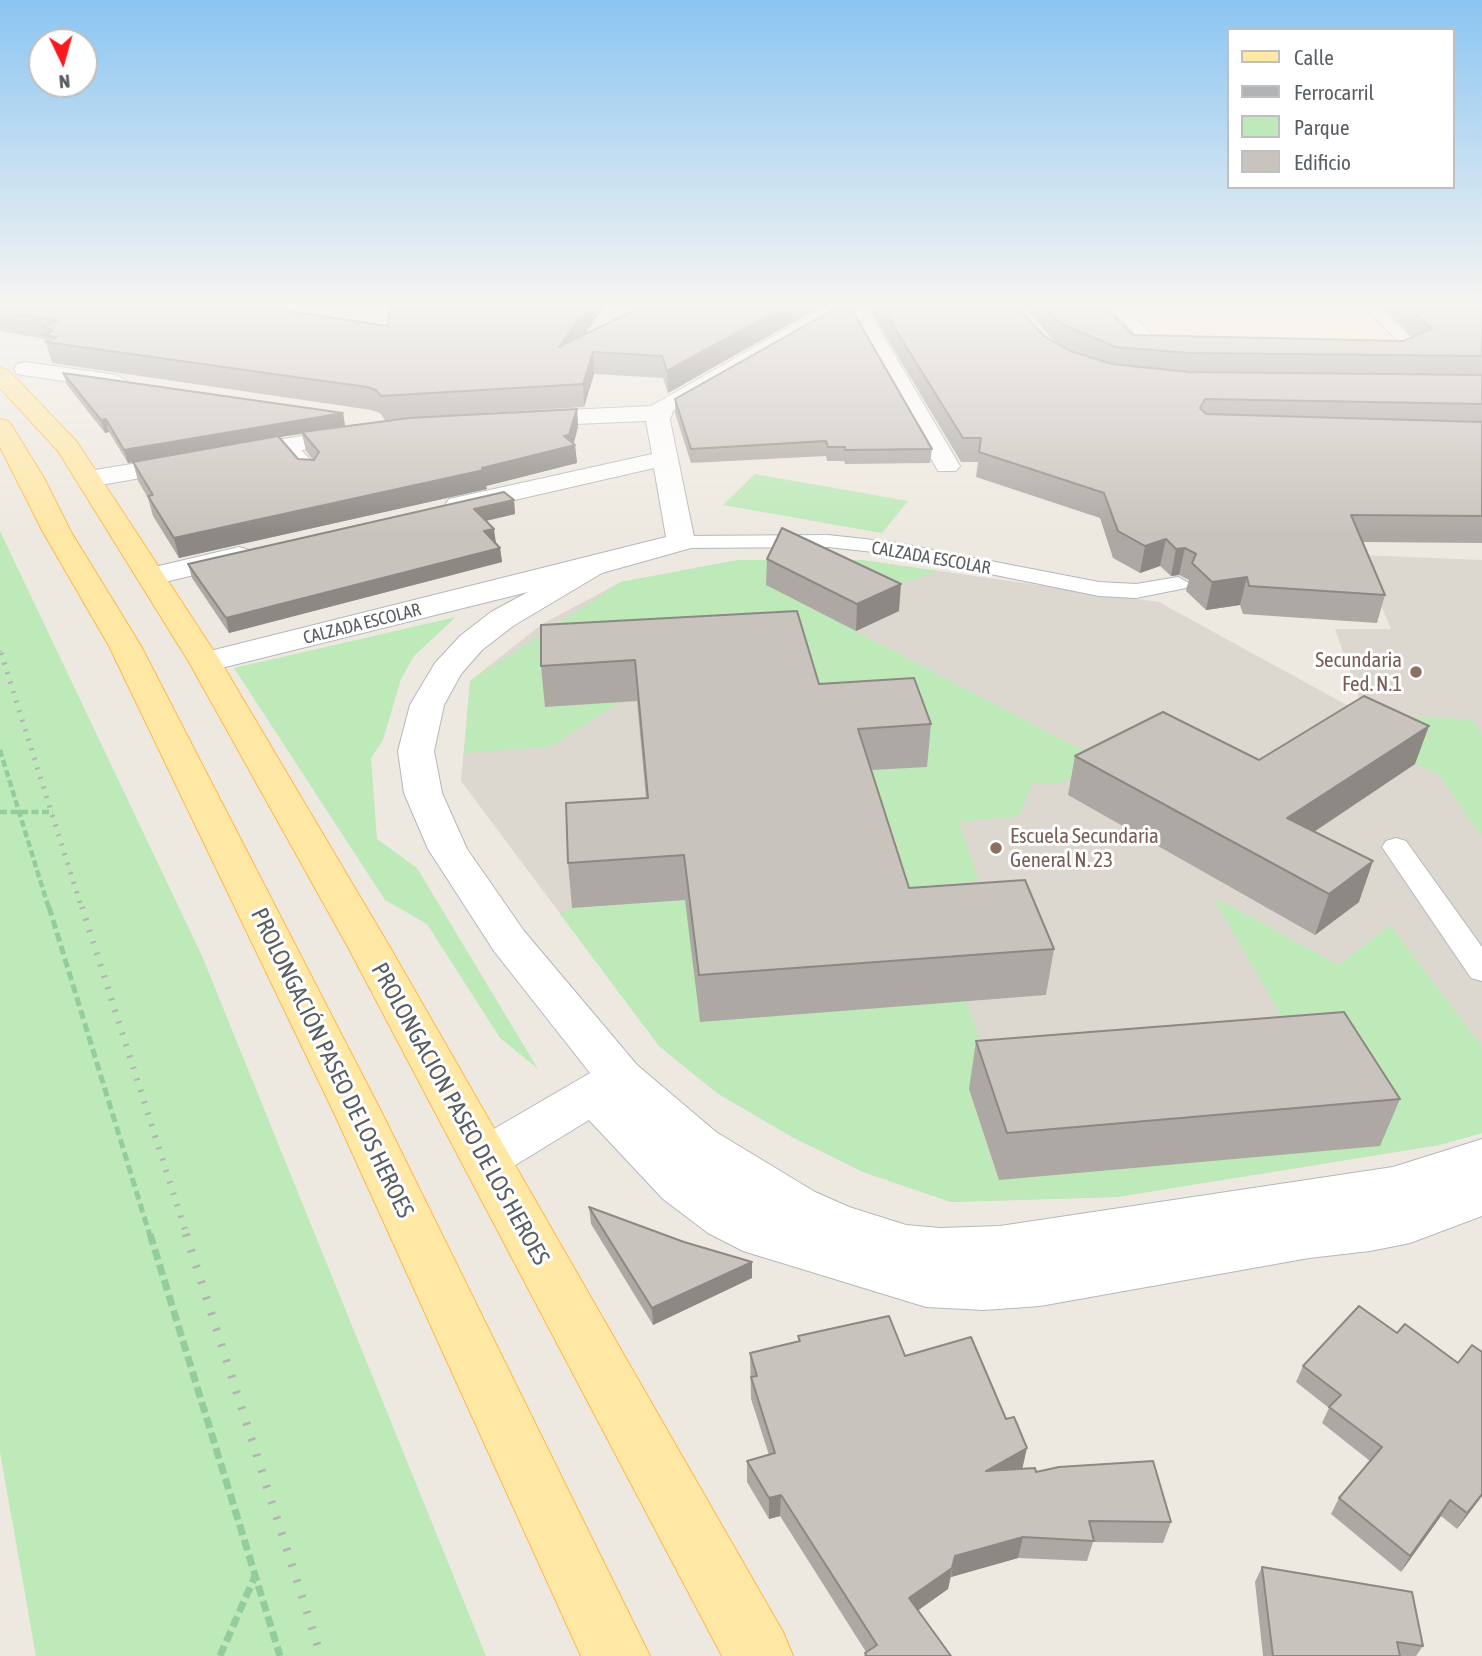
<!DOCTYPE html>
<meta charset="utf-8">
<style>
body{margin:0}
#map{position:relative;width:1482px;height:1656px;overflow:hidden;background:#eee9e0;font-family:"Asap Condensed",sans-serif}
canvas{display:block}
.legend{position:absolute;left:1227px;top:28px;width:228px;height:161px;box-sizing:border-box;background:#fff;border:2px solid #bdbfc1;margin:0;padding:9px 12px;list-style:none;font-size:21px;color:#595e63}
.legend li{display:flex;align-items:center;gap:14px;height:35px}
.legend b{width:35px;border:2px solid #bdbfc1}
.north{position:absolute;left:28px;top:28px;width:70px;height:70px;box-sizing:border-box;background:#fff;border:2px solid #bdbfc1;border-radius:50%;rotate:175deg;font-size:19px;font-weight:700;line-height:28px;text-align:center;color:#595e63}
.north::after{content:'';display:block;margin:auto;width:24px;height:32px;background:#fb181f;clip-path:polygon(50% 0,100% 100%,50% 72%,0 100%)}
</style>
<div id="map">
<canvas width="1482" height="1656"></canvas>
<ul class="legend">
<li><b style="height:9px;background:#ffe7a4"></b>Calle</li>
<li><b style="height:9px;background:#b2b3b4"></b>Ferrocarril</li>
<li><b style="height:19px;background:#bee9b9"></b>Parque</li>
<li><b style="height:19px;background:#c9c3bd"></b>Edificio</li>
</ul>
<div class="north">N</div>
</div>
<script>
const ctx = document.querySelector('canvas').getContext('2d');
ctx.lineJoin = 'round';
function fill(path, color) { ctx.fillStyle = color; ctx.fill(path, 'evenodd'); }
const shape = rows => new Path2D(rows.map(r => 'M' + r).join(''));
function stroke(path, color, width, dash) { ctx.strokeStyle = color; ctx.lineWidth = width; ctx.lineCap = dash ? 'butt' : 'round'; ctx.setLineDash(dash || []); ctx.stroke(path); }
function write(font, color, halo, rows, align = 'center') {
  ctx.font = font + ' "Asap Condensed",sans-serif'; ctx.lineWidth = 6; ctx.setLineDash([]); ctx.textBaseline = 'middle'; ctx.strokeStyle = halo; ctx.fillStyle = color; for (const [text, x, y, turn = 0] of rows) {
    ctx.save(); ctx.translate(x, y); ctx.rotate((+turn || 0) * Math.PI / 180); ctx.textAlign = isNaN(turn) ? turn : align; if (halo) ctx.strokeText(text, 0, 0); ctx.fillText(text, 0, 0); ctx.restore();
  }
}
const commercial = shape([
 [1018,303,1447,303,1482,337,1150,376,1059,352]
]);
const education = shape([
 [1360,555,1482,560,1482,1133,1439,1145,1117,1197,951,1202,863,1172,792,1137,717,1093,659,1046,461,781,470,681,542,624,621,582,738,560,861,560,1159,602,1365,715,1335,629,1391,629]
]);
const green = shape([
 [755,474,908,501,882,533,723,505],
 [0,531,202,956,486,1656,36,1656,0,1452],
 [738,560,861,560,939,571,867,595,775,589,1101,760,1060,784,1032,784,1019,816,959,822,979,881,910,888,891,825,728,837,808,692,796,651,545,707,620,702,550,747,464,753,470,681,621,582],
 [456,617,414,656,401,679,383,740,371,758,377,839,417,868,538,1069,500,1038,427,924,385,900,234,668],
 [1366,716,1471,719,1482,735,1482,837,1438,774,1415,764],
 [754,895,691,949,700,1021,967,1001,993,1086,969,1089,998,1180,1294,1038,1213,897,1339,965,1390,925,1482,1047,1482,1133,1439,1145,1117,1197,951,1202,863,1172,792,1137,717,1093,659,1046,560,914,572,908]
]);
const pathFar2 = shape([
 [0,750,49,909],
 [0,812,53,812]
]);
const pathFar1 = shape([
 [49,907,150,1236]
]);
const path = shape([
 [150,1234,280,1656],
 [220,1656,255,1576]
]);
const lane = shape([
 [226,303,240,303,241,308,249,311,364,303,436,303,429,307,249,319,229,314,226,303],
 [1105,303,1120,303,1155,338,1183,350,1175,355,1145,344,1105,303],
 [1360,303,1375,303,1420,346,1423,349,1417,356,1389,358,1389,352,1406,349,1360,303],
 [286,439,292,440,318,468,320,472,318,476,304,476,280,448,277,444,286,439],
 [828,535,892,542,1099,582,1136,584,1178,577,1189,583,1186,588,1136,598,1099,596,892,554,828,547,681,548,671,542,681,536,828,535],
 [1396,838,1406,841,1482,947,1482,981,1471,978,1382,847,1386,841,1396,838]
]);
const street = shape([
 [832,303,864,303,960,466,956,471,938,471,848,310,673,411,670,420,695,542,691,548,602,573,513,626,482,650,461,674,444,705,434,751,442,793,467,849,524,931,637,1065,716,1132,815,1192,849,1207,906,1225,940,1228,1000,1226,1393,1167,1482,1139,1482,1216,1410,1243,1370,1251,1309,1258,1040,1306,984,1310,926,1307,743,1251,708,1233,663,1199,589,1120,504,1172,486,1178,468,1172,461,1158,468,1144,590,1073,494,951,428,849,404,793,398,751,410,705,435,663,460,636,491,612,528,592,205,672,194,669,189,662,194,655,666,537,654,468,458,513,449,511,445,505,449,499,458,497,652,454,646,421,527,426,519,424,515,419,519,414,527,412,651,406,832,303],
 [25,362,117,375,128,382,117,389,17,374,14,369,17,364,25,362],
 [356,427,365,429,368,434,365,439,89,487,80,484,76,479,80,474,89,471,356,427],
 [239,547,249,550,253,556,249,562,152,585,142,582,137,576,142,570,239,547]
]);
const primary = shape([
 [0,368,8,370,77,442,221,662,391,949,783,1632,793,1656,722,1656,349,949,189,662,58,451,0,388,0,368],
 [0,419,8,421,12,426,44,478,71,532,141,646,383,1115,650,1656,581,1656,335,1115,109,646,43,532,0,447,0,419]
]);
const railFar3 = shape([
 [0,651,1,655]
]);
const railFar2 = shape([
 [1,653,82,909]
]);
const railFar1 = shape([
 [82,907,187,1236]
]);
const rail = shape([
 [186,1234,321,1656]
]);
const wall = shape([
 [0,303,242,304,242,303,264,303,256,306,388,326,606,303,585,335,827,303,668,393,663,378,594,374,584,407,454,415,577,409,578,427,574,443,575,445,577,463,486,486,487,489,179,558,153,516,148,498,138,481,133,462,128,463,109,432,105,433,67,385,63,373,343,413,345,426,400,419,385,420,380,413,371,410,52,363,45,339,0,331],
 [302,434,306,451,313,460,298,459,279,437],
 [866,303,1014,303,1044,336,1057,344,1020,303,1101,303,1133,335,1403,341,1412,337,1379,303,1475,303,1479,307,1482,307,1482,543,1362,542,1385,595,1377,623,1243,614,1240,605,1206,610,1186,591,1189,580,1179,575,1171,576,1160,566,1140,573,1113,558,1100,518,976,477,978,462,961,462],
 [675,399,932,449,930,463,845,464,844,461,827,461,826,456,691,463,675,413],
 [514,500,515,514,486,521,496,543,500,548,502,562,229,633,192,578,188,564],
 [767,559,899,611,856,631,766,585],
 [541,625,819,684,931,724,927,767,871,770,909,888,1054,949,1046,995,700,1022,685,900,572,908,568,863,646,798,637,701,545,707,541,666],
 [1075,756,1259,760,1415,764,1315,831,1359,902,1315,935,1068,795],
 [976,1041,1400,1099,1380,1146,999,1180,969,1089],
 [589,1207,684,1242,752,1262,752,1278,653,1325,591,1224],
 [1397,1333,1458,1363,1482,1352,1482,1496,1457,1529,1441,1516,1401,1572,1331,1514,1339,1498,1370,1461,1322,1423,1329,1408,1296,1382,1303,1366],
 [798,1336,905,1356,1022,1469,1036,1472,1171,1522,1163,1543,1093,1542,1087,1561,1018,1558,951,1577,948,1589,918,1610,951,1656,864,1656,866,1652,780,1516,769,1519,747,1482,747,1461,769,1455,751,1399,750,1353,798,1341],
 [1262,1567,1423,1646,1416,1656,1263,1656,1255,1582]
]);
const shadedWall = shape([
 [252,303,264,303,253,308],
 [591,303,606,303,561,369,559,347],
 [791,303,827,303,668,393,667,371],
 [593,352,594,374,584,407,583,384],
 [577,409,578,427,573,445,575,445,577,463,486,486,487,489,179,558,174,538,482,468],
 [343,413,345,426,128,463,124,450],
 [106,419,109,432,105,433,101,420],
 [514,500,515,514,476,523,474,509],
 [494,529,496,543,484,531],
 [1166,539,1160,566,1140,573,1145,546],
 [500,548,502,562,229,633,226,618],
 [1185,548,1179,575,1171,576,1176,549],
 [1247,577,1240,605,1206,610,1212,582],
 [901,584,899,611,856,631,857,604],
 [1429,726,1415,764,1275,858,1287,818],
 [1373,861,1359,902,1315,935,1329,894],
 [752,1262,752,1278,653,1325,652,1308],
 [1027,1448,1022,1470,986,1471],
 [1482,1494,1482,1496,1457,1529,1467,1513],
 [781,1495,780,1516,769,1519,769,1498],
 [1450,1500,1441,1516,1401,1572,1410,1556],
 [1023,1537,1018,1558,951,1577,955,1556],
 [952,1568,948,1589,906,1619,909,1598]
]);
const building = shape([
 [0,303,234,303,388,326,391,303,591,303,559,347,649,303,791,303,667,371,662,356,593,352,583,384,381,396,376,390,367,387,45,342,57,337,43,335,53,330,42,327,57,321,0,312,0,303],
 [845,303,848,303,932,449,845,450,845,447,828,447,826,441,691,449,675,399,845,303],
 [879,303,1014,303,1044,336,1070,351,1112,364,1189,372,1482,375,1482,404,1205,399,1200,408,1206,414,1482,422,1482,516,1351,515,1385,595,1249,586,1247,577,1212,582,1192,563,1196,554,1185,548,1176,549,1166,539,1145,546,1118,531,1104,493,979,452,981,438,963,438,879,303],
 [1041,303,1101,303,1133,335,1403,341,1432,329,1405,303,1475,303,1479,307,1482,307,1482,356,1189,353,1116,347,1061,324,1041,303],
 [63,373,343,413,124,450,106,419,101,420,63,373],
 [577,409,569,435,564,436,575,445,482,468,484,470,174,538,148,496,153,495,133,462,278,436,298,459,314,460,319,452,302,432,409,418,577,409],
 [504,492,514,500,474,509,494,529,484,531,500,548,226,618,188,564,504,492],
 [782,528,901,584,857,604,767,559,782,528],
 [797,611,819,684,914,678,931,724,858,729,909,888,1025,880,1054,949,699,975,684,855,568,863,566,803,648,798,635,660,541,666,541,625,797,611],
 [1364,696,1429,726,1287,818,1373,861,1329,894,1075,756,1163,712,1259,760,1364,696],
 [1344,1012,1400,1099,1007,1133,976,1041,1344,1012],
 [589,1207,684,1242,752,1262,652,1308,589,1207],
 [1359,1306,1397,1333,1405,1324,1458,1363,1472,1345,1482,1352,1482,1494,1467,1513,1450,1500,1410,1556,1339,1498,1382,1447,1329,1407,1341,1395,1303,1366,1359,1306],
 [889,1316,905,1356,971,1337,1006,1419,1014,1417,1027,1448,986,1471,1035,1468,1036,1472,1059,1467,1153,1461,1171,1522,1089,1521,1094,1541,1023,1537,955,1556,952,1568,909,1598,951,1656,867,1656,865,1653,877,1645,781,1495,769,1498,747,1461,775,1453,751,1377,757,1376,750,1353,800,1341,798,1336,889,1316],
 [1262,1567,1412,1592,1423,1646,1397,1642,1400,1656,1273,1656,1262,1567]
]);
const markers = [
 [1416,672,7,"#8d6e63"],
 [996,848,7,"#8d6e63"]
];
const farStreetnames = [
 ["CALZADA ESCOLAR",931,558,10],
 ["CALZADA ESCOLAR",362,624,-14]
];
const educationNames = [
 ["Secundaria",1402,660],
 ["Fed. N.1",1402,684],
 ["Escuela Secundaria",1010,836,"left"],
 ["General N. 23",1010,860,"left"]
];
const nearStreetnames = [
 ["PROLONGACIÓN PASEO DE LOS HEROES",332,1063,64],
 ["PROLONGACION PASEO DE LOS HEROES",460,1114,61]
];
fill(commercial, '#fff0d4');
fill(education, '#ddd8cf');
fill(green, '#bee9b9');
stroke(lane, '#b3b8bd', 2);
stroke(street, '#b3b8bd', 2);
stroke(primary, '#ffb848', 2);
stroke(pathFar2, '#93cd9d', 4.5, [7, 3.5]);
stroke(pathFar1, '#93cd9d', 5, [9, 4.5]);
stroke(path, '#93cd9d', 7, [11, 5]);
fill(lane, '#fff');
fill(street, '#fff');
fill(primary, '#ffe7a4');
stroke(railFar3, '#b2b3b4', 3.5, [1, 6]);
stroke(railFar2, '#b2b3b4', 5, [2, 8]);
stroke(railFar1, '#b2b3b4', 6, [2, 10]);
stroke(rail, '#b2b3b4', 8, [2.5, 14]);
fill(wall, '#ada8a3');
fill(shadedWall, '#8d8884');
fill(building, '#c9c3bd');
stroke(building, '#8d8884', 2);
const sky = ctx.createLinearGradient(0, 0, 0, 535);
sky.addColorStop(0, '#8bc5f1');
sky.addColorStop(0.57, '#f7f5f1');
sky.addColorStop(1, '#f7f5f100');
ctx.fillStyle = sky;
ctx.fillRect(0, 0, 1482, 535);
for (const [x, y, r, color] of markers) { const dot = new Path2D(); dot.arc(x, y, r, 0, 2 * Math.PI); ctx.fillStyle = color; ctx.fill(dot); stroke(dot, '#fff', 2.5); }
write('18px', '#595e63', '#fff', farStreetnames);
write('21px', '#785e54', '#fff', educationNames, 'right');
write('24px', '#595e63', '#fff', nearStreetnames);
</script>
